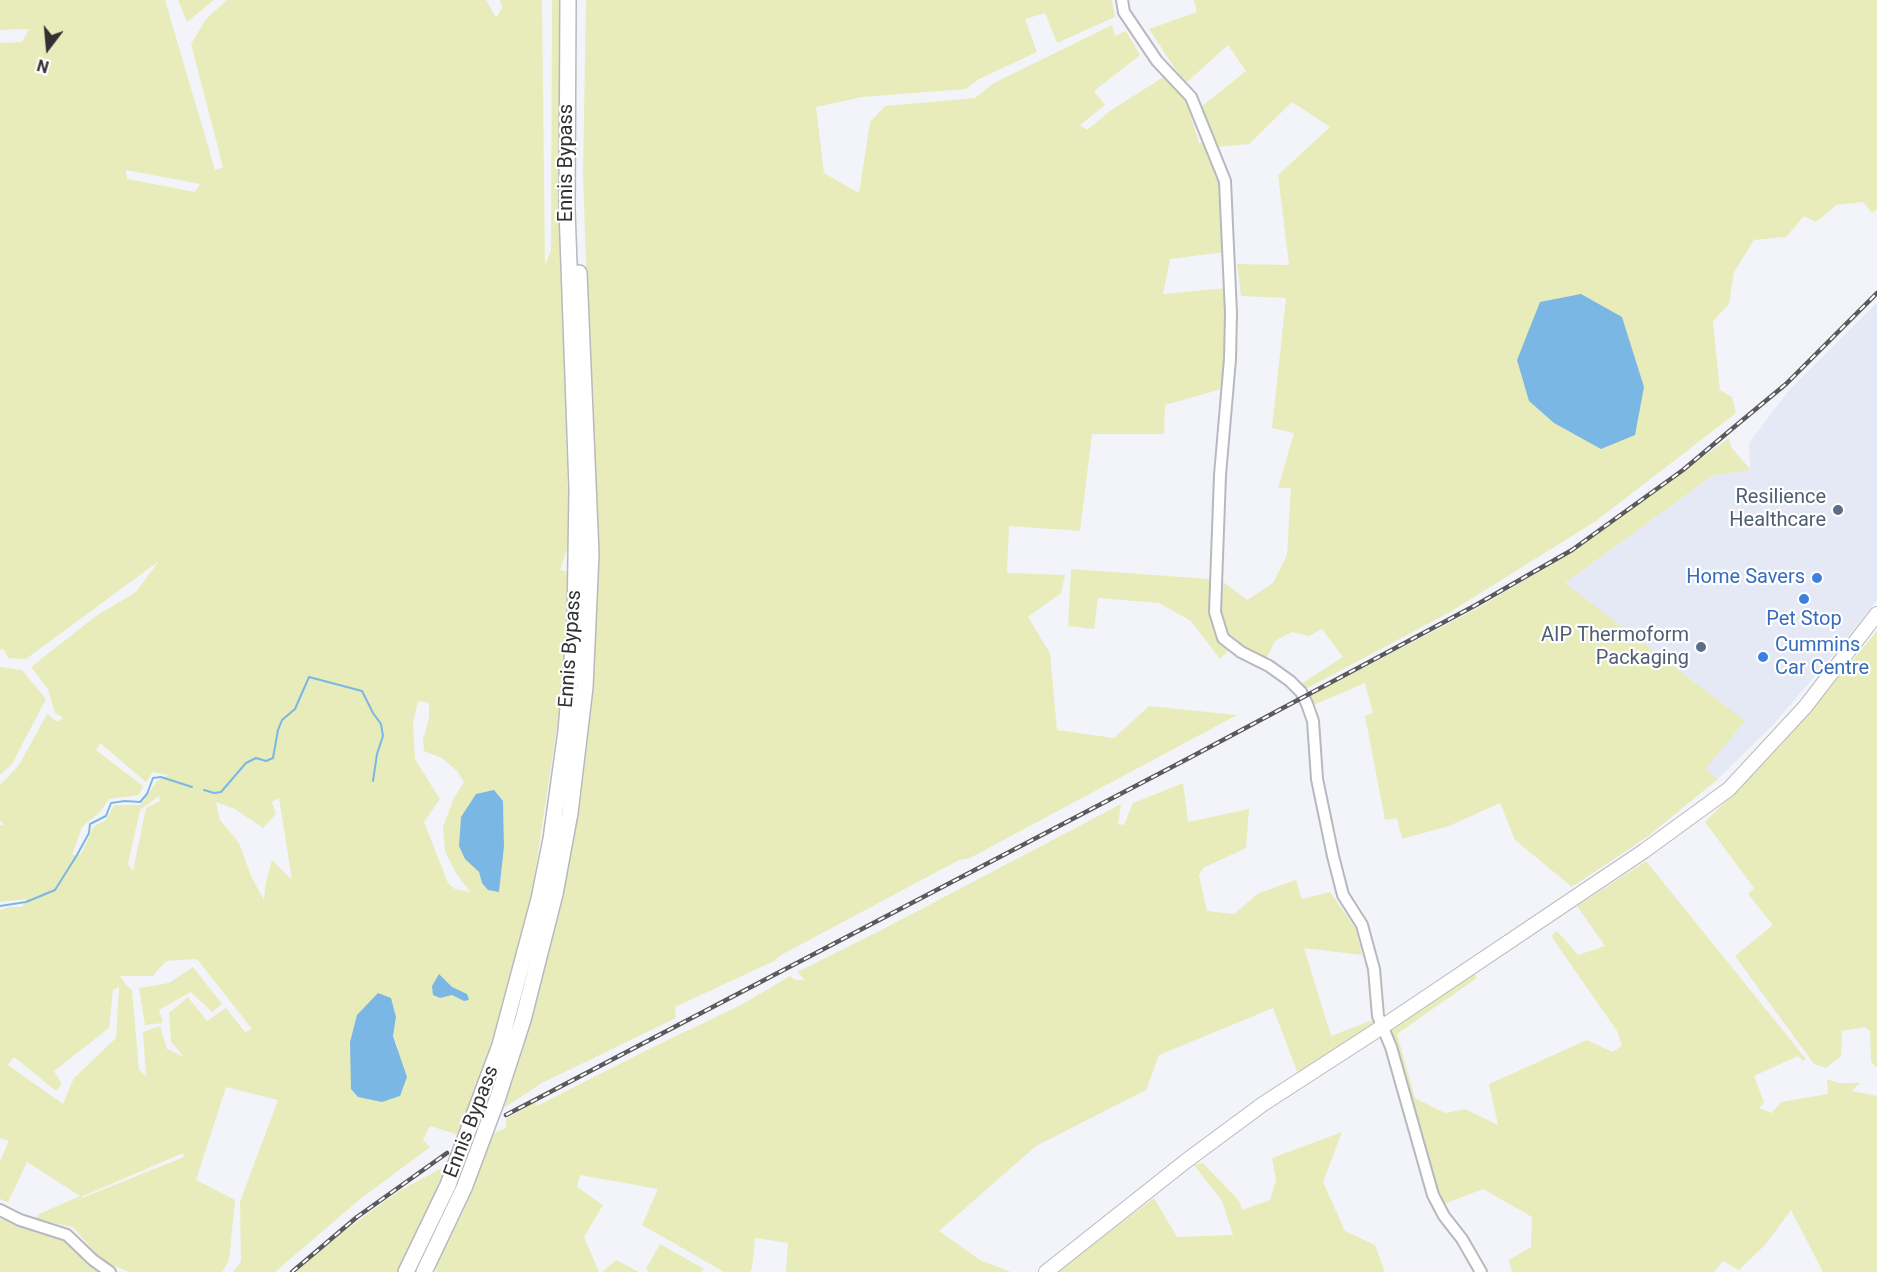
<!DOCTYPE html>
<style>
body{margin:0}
#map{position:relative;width:1877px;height:1272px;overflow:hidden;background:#f3f4fa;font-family:Roboto,sans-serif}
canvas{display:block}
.north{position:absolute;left:18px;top:18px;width:60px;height:60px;-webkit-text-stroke:4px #fff;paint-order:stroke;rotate:196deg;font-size:16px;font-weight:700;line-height:24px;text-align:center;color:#313133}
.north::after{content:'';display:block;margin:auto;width:21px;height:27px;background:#313133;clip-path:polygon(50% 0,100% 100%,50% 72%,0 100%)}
</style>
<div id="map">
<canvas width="1877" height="1272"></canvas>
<div class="north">N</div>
</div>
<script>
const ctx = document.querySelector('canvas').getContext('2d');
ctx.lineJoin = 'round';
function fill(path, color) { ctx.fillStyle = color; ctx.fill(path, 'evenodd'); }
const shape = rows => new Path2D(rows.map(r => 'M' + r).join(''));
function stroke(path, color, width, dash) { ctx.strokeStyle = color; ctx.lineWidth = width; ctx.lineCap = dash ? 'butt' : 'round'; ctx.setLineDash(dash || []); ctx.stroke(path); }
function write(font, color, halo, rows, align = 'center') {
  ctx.font = font + ' Roboto,sans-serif'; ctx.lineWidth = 4.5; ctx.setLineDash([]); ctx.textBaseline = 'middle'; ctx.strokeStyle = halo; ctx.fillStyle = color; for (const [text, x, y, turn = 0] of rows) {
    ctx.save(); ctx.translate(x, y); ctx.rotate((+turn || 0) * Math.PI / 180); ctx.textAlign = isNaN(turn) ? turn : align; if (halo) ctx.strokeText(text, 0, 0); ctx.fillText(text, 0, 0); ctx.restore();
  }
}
const built = shape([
 [1877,303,1877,600,1844,642,1773,725,1718,779,1510,623,1712,476,1750,470,1749,443,1789,390]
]);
const green = shape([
 [0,0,165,0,215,170,223,167,191,44,206,19,227,0,486,0,496,18,502,8,500,0,542,0,545,266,551,250,552,0,561,0,559,150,569,543,560,570,569,572,561,700,531,900,503,1007,459,1135,430,1126,423,1140,430,1147,359,1200,275,1272,233,1272,241,1261,240,1202,278,1100,226,1087,196,1180,235,1200,229,1260,222,1272,129,1272,101,1260,73,1227,36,1219,39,1214,80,1196,27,1162,8,1202,0,1199,0,1161,9,1141,0,1138,0,910,10,907,22,907,26,899,0,902,0,825,3,825,2,822,0,821,0,785,19,765,47,714,58,722,63,718,55,713,48,689,31,667,96,616,136,592,159,561,26,659,8,658,4,650,0,649,0,43,22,42,29,29,0,30],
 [126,170,200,184,195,192,127,179],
 [418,701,429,703,429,718,423,740,424,751,442,758,457,771,464,782,453,800,443,827,445,851,456,873,470,892,455,889,448,883,424,822,440,799,415,759,413,723],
 [100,743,146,782,153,772,168,775,157,781,140,805,114,805,106,820,94,826,81,854,72,855,82,827,100,812,109,799,139,795,143,786,96,750],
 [159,796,160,801,146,808,133,871,128,864,140,810],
 [279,798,292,880,272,860,266,882,264,900,252,878,239,843,220,820,216,802,235,809,263,828,276,814,272,802],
 [503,801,504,847,499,892,482,883,479,872],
 [197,959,252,1029,245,1032,226,1008,207,1021,188,997,169,1013,171,1042,184,1057,167,1049,160,1026,143,1032,146,1076,139,1070,132,990,126,985,120,976,153,976,166,961],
 [119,987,116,1038,74,1078,63,1104,8,1065,14,1057,56,1091,62,1084,54,1071,109,1028,113,990],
 [396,1017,393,1036,398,1048,352,1089,352,1071],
 [183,1153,184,1157,82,1198,81,1197],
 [178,0,214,0,187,22],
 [586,0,1112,0,1115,17,1057,43,1045,13,1025,19,1037,52,979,79,966,89,862,97,816,107,824,173,859,193,870,122,885,106,975,98,994,83,1112,25,1115,36,1126,31,1140,55,1094,91,1105,105,1080,125,1087,130,1110,111,1165,76,1185,97,1199,143,1206,142,1222,182,1225,252,1170,259,1163,294,1227,288,1228,321,1222,389,1165,405,1164,434,1092,434,1080,531,1009,526,1007,573,1065,575,1061,593,1028,617,1050,653,1057,730,1114,738,1149,706,1237,715,970,858,959,860,783,954,774,961,675,1007,676,1018,542,1083,504,1108,524,1045,551,944,568,866,585,760,591,691,596,623,597,521,587,292,583,175],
 [1194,0,1877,0,1877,209,1872,213,1863,202,1837,205,1816,222,1804,216,1786,237,1754,240,1734,272,1729,304,1713,321,1720,390,1732,397,1736,413,1596,521,1450,612,1304,690,1299,685,1343,657,1322,629,1309,636,1292,632,1275,641,1265,661,1242,648,1227,635,1218,612,1222,581,1247,600,1273,583,1287,555,1291,488,1278,488,1294,433,1272,428,1286,298,1241,296,1237,264,1289,265,1278,175,1330,127,1292,102,1249,144,1216,147,1207,126,1202,106,1246,71,1228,45,1185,84,1149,29,1197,12],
 [1729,438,1731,447,1751,470,1712,476,1565,583,1745,721,1705,769,1718,779,1647,837,1572,887,1515,840,1500,803,1449,826,1402,839,1397,818,1385,820,1365,716,1373,713,1365,683,1311,706,1308,697,1478,608,1576,550],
 [1071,569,1210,579,1209,610,1217,636,1229,650,1220,659,1191,621,1159,603,1098,598,1094,629,1068,626],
 [1877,631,1877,1068,1871,1062,1870,1031,1865,1027,1842,1031,1841,1056,1826,1068,1814,1064,1735,956,1773,925,1748,894,1754,888,1705,822,1783,743],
 [0,667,22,670,46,699,12,764,0,775],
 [1183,783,1188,822,1249,809,1246,848,1203,868,1199,875,1207,911,1234,914,1259,893,1296,880,1302,899,1330,892,1356,929,1362,955,1304,948,1331,1036,1375,1019,1377,1022,1298,1074,1273,1008,1159,1055,1146,1090,1036,1146,939,1231,980,1260,1011,1272,786,1272,788,1243,755,1238,752,1268,750,1272,724,1272,642,1225,658,1189,580,1175,577,1187,603,1205,584,1237,599,1272,436,1272,437,1261,462,1214,494,1133,506,1128,506,1119,535,1102,537,1106,647,1050,741,1005,790,976,795,980,805,980,797,972,889,926,1121,804,1118,824,1124,825,1133,803],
 [1646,861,1806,1059,1803,1061,1798,1056,1754,1076,1764,1102,1759,1108,1772,1113,1781,1102,1828,1094,1827,1079,1838,1083,1860,1083,1852,1091,1877,1096,1877,1272,1823,1272,1791,1210,1765,1245,1739,1270,1723,1261,1714,1272,1512,1272,1509,1260,1531,1247,1532,1217,1483,1189,1441,1205,1390,1037,1391,1029,1474,973,1477,978,1397,1034,1415,1098,1445,1113,1465,1109,1498,1125,1489,1084,1587,1040,1612,1052,1622,1046,1617,1031,1551,936,1557,931,1578,955,1605,946,1577,906],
 [193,967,222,1004,212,1012,191,992,159,1010,163,1023,145,1025,139,988,169,983],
 [1342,1132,1323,1182,1345,1231,1375,1245,1385,1272,1056,1272,1154,1198,1177,1237,1233,1235,1222,1201,1194,1165,1203,1163,1240,1202,1242,1210,1270,1200,1276,1180,1272,1158],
 [446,1166,418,1234,399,1272,296,1272,339,1235,399,1191],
 [0,1219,47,1230,71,1239,103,1272,0,1272],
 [660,1244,704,1269,701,1272,649,1272,646,1269],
 [616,1260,639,1272,602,1272]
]);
const water = shape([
 [1581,294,1622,317,1644,387,1635,435,1601,449,1554,423,1529,401,1517,360,1540,302],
 [494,790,503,801,504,847,499,892,488,890,482,883,479,872,465,859,459,846,461,817,476,794],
 [439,974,452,987,467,994,469,1000,464,1001,452,995,440,998,433,995,432,986],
 [378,993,391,998,396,1017,393,1036,407,1077,400,1096,382,1102,358,1097,351,1089,350,1042,357,1015]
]);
const stream = shape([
 [204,790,214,793,221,792,246,763,256,758,266,761,273,758,278,730,282,720,295,709,309,677,362,691,373,713,381,724,383,736,377,754,373,781],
 [0,906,26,902,55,890,77,855,89,833,90,824,106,816,111,803,125,801,140,802,147,794,153,778,161,777,192,787]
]);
const minor = shape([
 [1122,0,1124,12,1157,61,1191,97,1225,181,1231,313,1230,359,1220,475,1215,612,1223,638,1241,652,1269,666,1290,681,1301,692,1307,704,1313,721,1317,779,1333,856,1343,895,1362,925,1374,969,1378,1016,1391,1047,1433,1195,1444,1216,1462,1239,1481,1272],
 [0,1210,20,1220,67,1235,93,1260,110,1272]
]);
const major = shape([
 [1046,1272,1186,1161,1263,1104,1382,1027,1644,851,1729,789,1805,707,1877,614]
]);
const highway = shape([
 [406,1272,448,1185,500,1045,539,899,551,839,566,731,575,624,577,489,567,209,568,0],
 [424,1272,464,1188,498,1097,523,1020,555,894,570,813,585,687,591,554,579,273]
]);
const rail = shape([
 [506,1115,1191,757,1476,605,1572,550,1683,470,1733,428,1786,384,1877,293],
 [292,1272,357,1217,447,1153]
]);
const markers = [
 [1838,510,6,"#5c6f8a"],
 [1817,578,6,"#3f7fe0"],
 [1804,599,6,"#3f7fe0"],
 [1701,647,6,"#5c6f8a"],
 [1763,657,6,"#3f7fe0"]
];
const streetNames = [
 ["Ennis Bypass",567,163,-90],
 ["Ennis Bypass",571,649,-86],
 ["Ennis Bypass",472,1122,-69]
];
const serviceNames = [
 ["Resilience",1826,498],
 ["Healthcare",1826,521],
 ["AIP Thermoform",1689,636],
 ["Packaging",1689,659]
];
const shopNames = [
 ["Home Savers",1805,578],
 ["Pet Stop",1804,620,"center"],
 ["Cummins",1775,646,"left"],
 ["Car Centre",1775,669,"left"]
];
fill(built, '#e5e9f6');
fill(green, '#e8ecba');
fill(water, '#7ab7e4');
stroke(stream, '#7ab7e4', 2);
stroke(minor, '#b7b9be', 14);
stroke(major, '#b7b9be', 16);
stroke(highway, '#b7b9be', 18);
stroke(minor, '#fff', 10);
stroke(major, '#fff', 14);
stroke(highway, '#fff', 15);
stroke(rail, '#5a5a5d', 4.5);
stroke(rail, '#fff', 2, [7]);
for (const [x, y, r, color] of markers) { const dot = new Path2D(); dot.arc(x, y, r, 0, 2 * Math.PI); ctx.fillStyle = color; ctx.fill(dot); stroke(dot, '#fff', 2); }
write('20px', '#313133', '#fff', streetNames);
write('20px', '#4e5e75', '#fff', serviceNames, 'right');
write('20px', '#366cbe', '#fff', shopNames, 'right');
</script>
